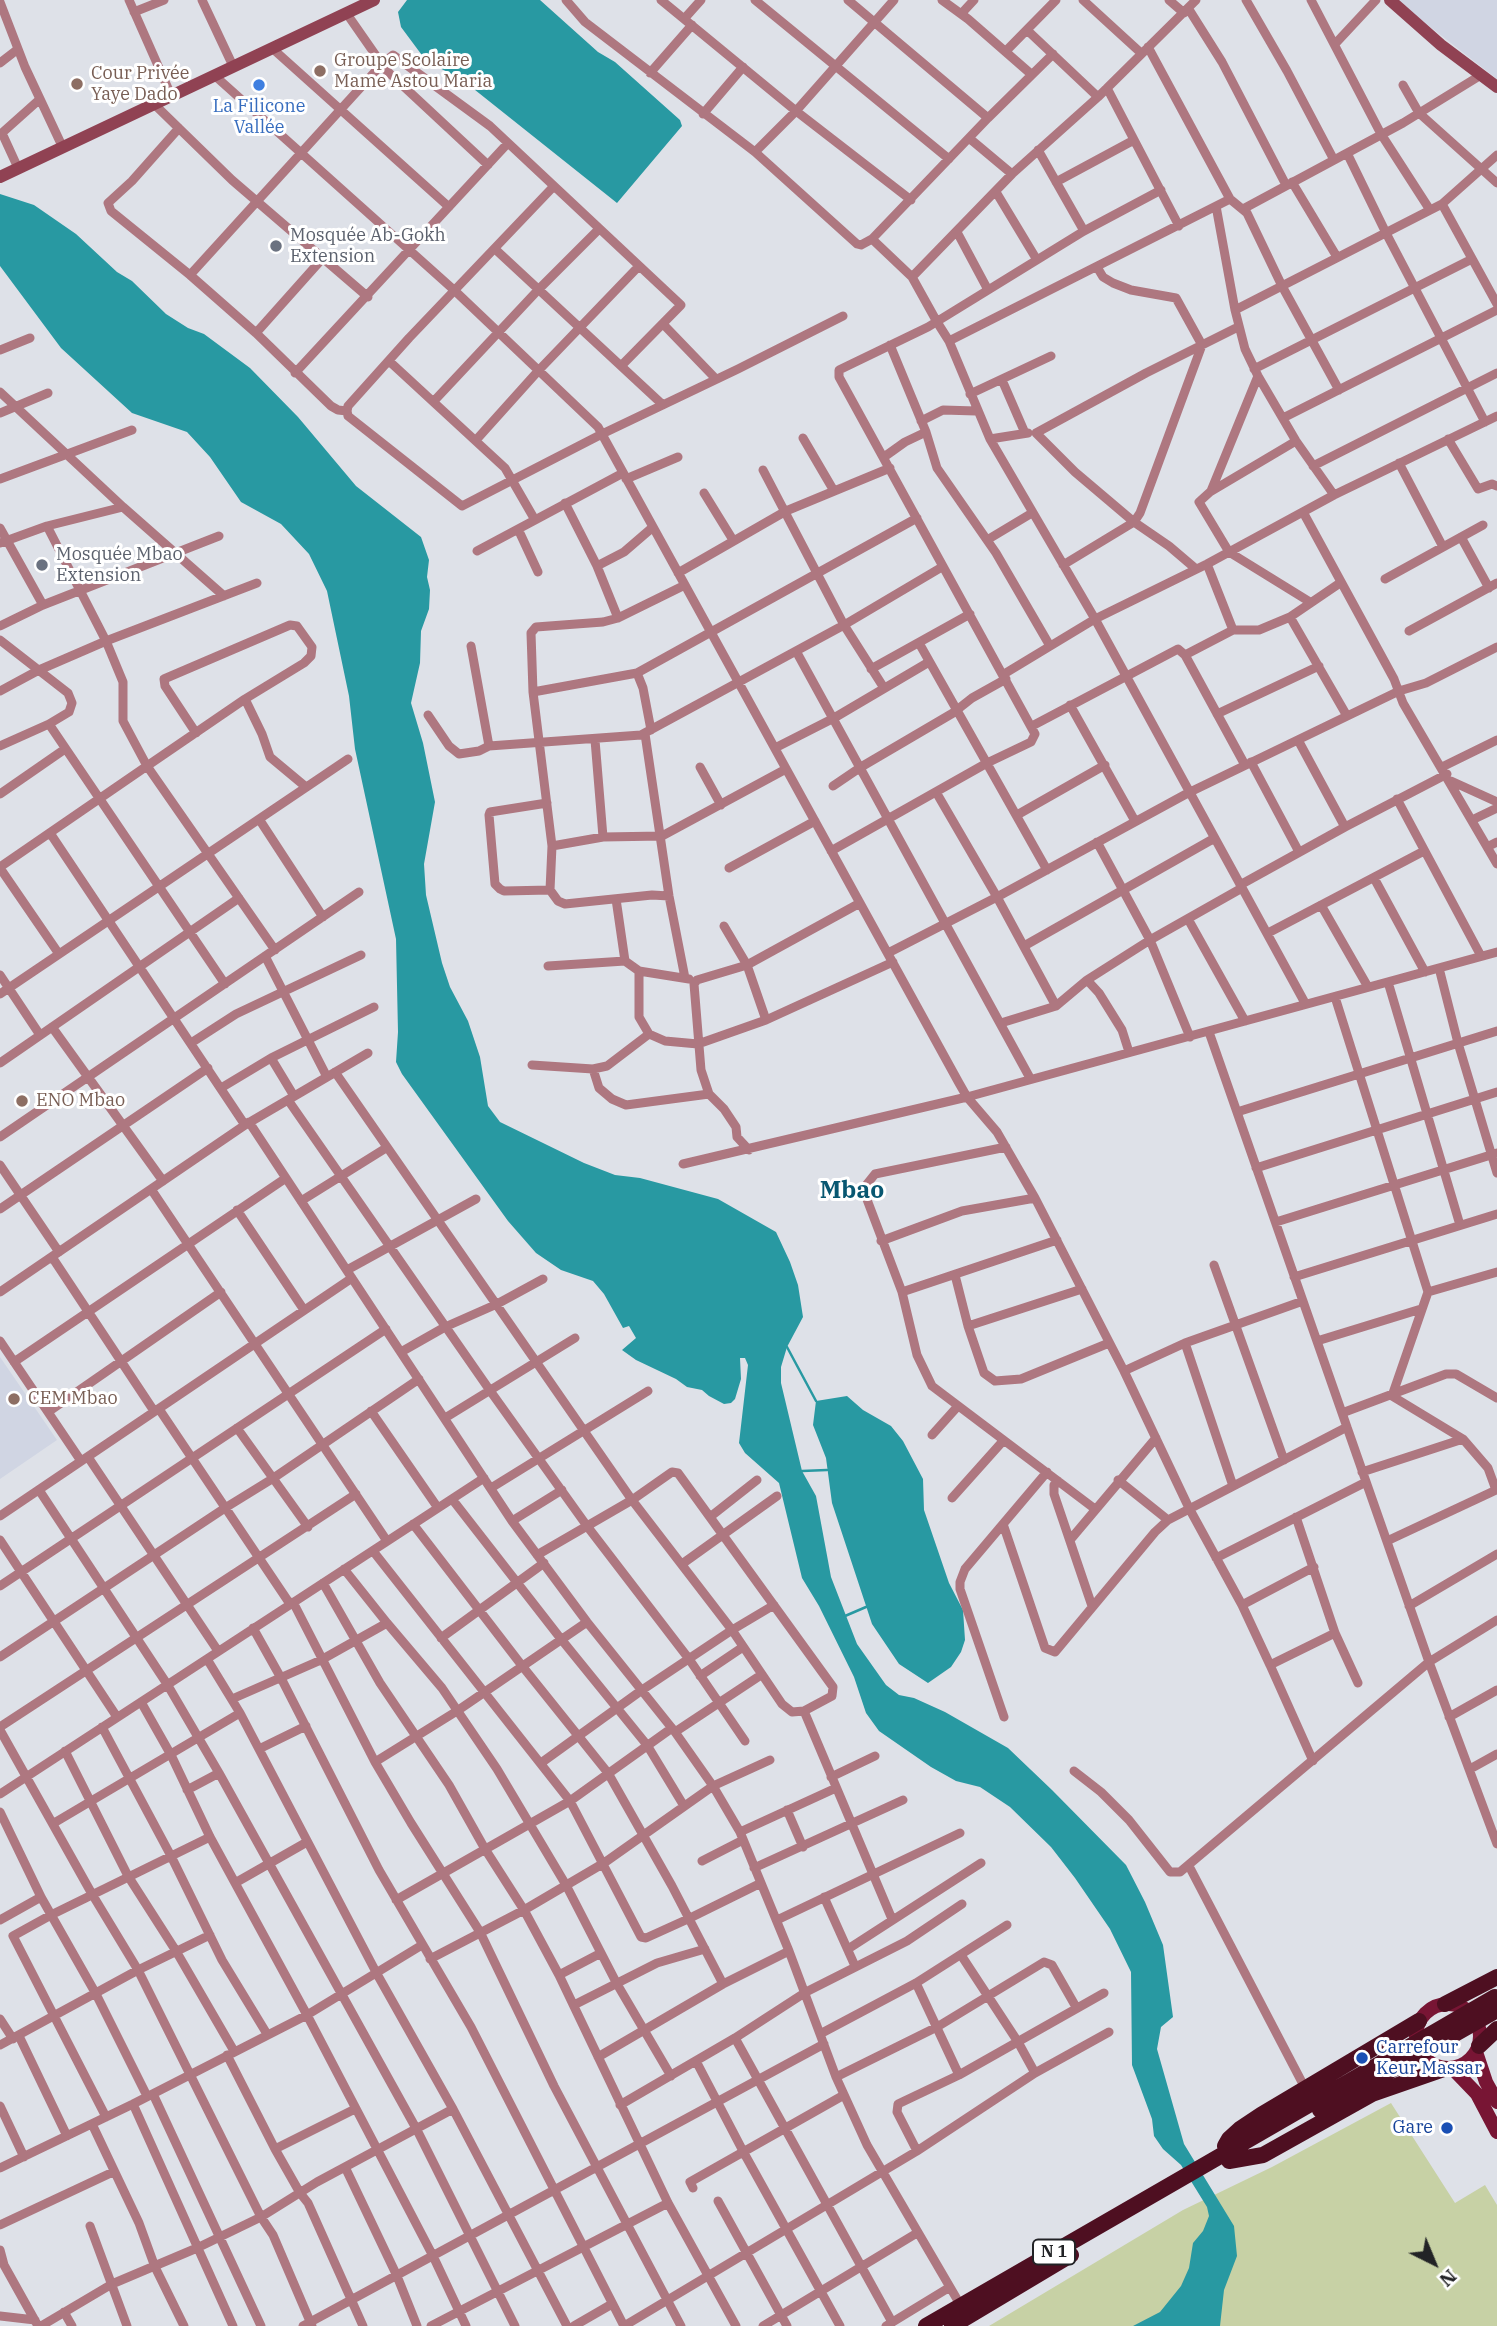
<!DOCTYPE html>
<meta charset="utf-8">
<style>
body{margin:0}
#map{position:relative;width:1497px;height:2326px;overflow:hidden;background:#dee1e8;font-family:"IBM Plex Serif",serif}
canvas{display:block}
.north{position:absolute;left:1399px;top:2228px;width:70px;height:70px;-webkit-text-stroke:5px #fff;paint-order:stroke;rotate:137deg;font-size:19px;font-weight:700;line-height:28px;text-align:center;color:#222326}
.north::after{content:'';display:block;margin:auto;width:24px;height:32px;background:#222326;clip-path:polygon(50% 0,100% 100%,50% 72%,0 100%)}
</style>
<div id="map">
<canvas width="1497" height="2326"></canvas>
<div class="north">N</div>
</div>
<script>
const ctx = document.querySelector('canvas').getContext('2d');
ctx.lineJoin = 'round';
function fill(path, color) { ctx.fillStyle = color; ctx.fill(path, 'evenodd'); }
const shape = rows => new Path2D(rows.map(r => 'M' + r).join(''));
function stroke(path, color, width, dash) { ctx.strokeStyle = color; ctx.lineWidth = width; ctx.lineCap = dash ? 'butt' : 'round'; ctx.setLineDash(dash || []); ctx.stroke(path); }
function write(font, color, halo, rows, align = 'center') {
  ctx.font = font + ' "IBM Plex Serif",serif'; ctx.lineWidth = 6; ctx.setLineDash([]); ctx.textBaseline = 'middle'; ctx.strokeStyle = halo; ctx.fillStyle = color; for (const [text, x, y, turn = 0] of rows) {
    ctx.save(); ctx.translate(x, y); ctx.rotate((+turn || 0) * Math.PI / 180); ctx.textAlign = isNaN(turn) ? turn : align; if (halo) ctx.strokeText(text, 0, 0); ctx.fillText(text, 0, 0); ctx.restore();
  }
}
const built = shape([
 [1398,0,1497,0,1497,79,1415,15],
 [0,1357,57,1440,0,1479]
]);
const green = shape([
 [1391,2103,1455,2203,1485,2185,1497,2205,1497,2326,989,2326,1183,2210,1272,2167]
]);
const water = shape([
 [407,0,540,0,598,52,615,62,680,120,682,126,617,203,460,78,427,62,401,27,398,12],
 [0,194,34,205,76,234,117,272,132,281,166,314,188,328,204,334,250,368,298,417,356,486,421,537,429,560,427,577,430,590,429,609,421,631,420,663,411,703,423,743,435,802,424,864,426,895,442,963,450,987,468,1021,480,1057,488,1106,500,1122,584,1163,615,1175,640,1178,718,1199,776,1232,790,1262,798,1285,803,1317,787,1347,781,1367,781,1383,802,1471,816,1496,831,1577,857,1644,886,1685,899,1695,914,1698,945,1712,1008,1748,1052,1790,1126,1865,1145,1902,1163,1945,1173,2017,1161,2027,1157,2049,1184,2144,1234,2226,1237,2256,1224,2290,1220,2326,1133,2326,1160,2312,1181,2286,1189,2268,1193,2243,1203,2231,1209,2216,1207,2207,1181,2165,1163,2149,1154,2136,1152,2119,1132,2065,1131,1972,1110,1929,1075,1878,1051,1847,1010,1807,980,1787,956,1781,931,1767,879,1731,866,1713,854,1677,819,1606,802,1578,779,1483,745,1453,739,1443,748,1365,745,1358,740,1358,741,1379,735,1399,731,1403,724,1404,709,1396,702,1390,687,1387,676,1379,636,1360,622,1350,636,1338,629,1326,623,1328,604,1294,593,1281,561,1270,536,1253,508,1221,402,1074,396,1062,398,1032,396,939,355,749,349,696,327,591,309,554,281,524,241,502,210,457,187,432,132,413,61,348,0,266],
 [847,1396,863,1410,891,1426,903,1441,923,1479,924,1510,949,1583,963,1610,965,1640,961,1652,951,1667,928,1683,899,1664,872,1624,832,1503,826,1458,813,1425,816,1401]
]);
const stream = shape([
 [787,1347,816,1401],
 [802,1471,827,1470],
 [845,1616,866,1607]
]);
const street = shape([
 [129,0,171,95],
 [202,0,233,66],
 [566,0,585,22,755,152,857,244,861,245,872,239,988,118,1053,54],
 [661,0,796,111,911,200],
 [755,0,949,159],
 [848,0,988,118],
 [942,0,968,19,1031,74],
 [1083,0,1141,53],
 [1169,0,1184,13],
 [1246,0,1287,71,1334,160],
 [1311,0,1381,134,1430,210],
 [0,2,25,67,63,148],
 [1188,8,1222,62,1286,185],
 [134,12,164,0],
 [347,14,386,70,488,165],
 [961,14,974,0],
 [684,19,701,0],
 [1027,30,1098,97],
 [1335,44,1376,0],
 [1148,47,1230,199],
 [273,49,449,207],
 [1006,51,1056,0],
 [0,63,18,49],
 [650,73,692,25],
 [214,75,454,290,598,427,959,1083,967,1097,997,1132,1035,1198,1124,1371,1189,1508,1242,1605,1270,1665,1335,1633,1358,1683],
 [1403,85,1419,113,1497,183],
 [1107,88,1179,226],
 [154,104,232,180,368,297],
 [703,114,743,67],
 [179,128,132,181,108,203,111,211,190,275,256,333,331,406,338,410,347,411,348,416,462,506,602,434,738,369,843,316],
 [969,138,1012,174],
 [1038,150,1084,231],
 [755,152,796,111,894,0],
 [1347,153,1386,233,1485,422],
 [18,168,2,133,40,99],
 [1056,182,1134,140],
 [1292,182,1337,257],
 [996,192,1037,260],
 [1442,204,1497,304],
 [1216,206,1235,310,1245,349,1258,376,1296,441,1334,495],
 [1243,209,1403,123,1481,75],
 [957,232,988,290],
 [872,239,912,277,937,322,949,341,990,439,1095,619,1305,1003],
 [495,249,663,405],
 [190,275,382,64,393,55,490,126,681,305,622,365],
 [912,277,1012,174,1098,97,1196,0],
 [1235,310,1442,204,1497,155],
 [663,324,716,379],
 [256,333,322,259],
 [949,341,1230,199,1247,213,1282,286,1339,390],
 [890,345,926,432,937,468,996,553,1050,646],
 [0,350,30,338],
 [389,361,505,468,535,520],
 [1254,369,1472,259],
 [295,373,508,143],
 [1002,380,1025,433],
 [0,392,123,507,224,596],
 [970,394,1051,356],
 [434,401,538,290,599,229],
 [347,411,348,406,409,338,554,186],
 [0,413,48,393],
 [1283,418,1497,310],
 [921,421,943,410,976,411],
 [803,438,834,491],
 [477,439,539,370,639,266],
 [990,439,1028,433],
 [1448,439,1478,489,1492,484,1497,486],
 [1296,441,1210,492,1199,502,1229,552,1310,602],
 [884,457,905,442,926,432],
 [1399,463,1443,547],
 [1313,466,1497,373],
 [763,470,844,625,884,688],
 [0,479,132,430],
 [626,479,678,457],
 [1211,491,1258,376],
 [704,493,733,540],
 [565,503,597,566,618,618],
 [1303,512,1394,679,1403,703,1497,864],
 [47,526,106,641,123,682,123,721,147,766,275,950],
 [0,528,43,605],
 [518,529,538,572],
 [1461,537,1489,588],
 [987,540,1032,513],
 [0,543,47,526,123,507],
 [477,551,623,473],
 [1207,564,1233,630,1259,630,1290,617,1340,583],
 [1063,565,1134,522,1140,513,1202,345,1176,298,1131,290,1113,283,1103,277,1097,267],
 [597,566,624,552,653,527],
 [1196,569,1169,546,1134,522,1075,472,1036,433,1146,373,1238,327],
 [678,573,786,511,890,468],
 [1385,579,1483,525],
 [1290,617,1347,716],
 [0,626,43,605,219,536],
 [1409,631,1497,583],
 [0,640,68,693,72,703,69,712,49,724,0,746],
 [919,643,1047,870],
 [471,646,489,746],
 [796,651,1030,1078],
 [1185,655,1233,630],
 [871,669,970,614],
 [637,673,643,688,651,730],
 [1004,674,1095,619,1207,564,1334,495,1497,416],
 [0,691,39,670,106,641,257,583],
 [533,692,637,673,917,518],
 [245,699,262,734,270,757,306,787],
 [1070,705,1135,821],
 [1217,714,1319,666],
 [428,715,449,746,459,754,479,751,489,746,641,735,844,625,942,567],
 [49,724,225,984],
 [1032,726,1178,649,1185,655,1245,765],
 [645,734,669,896,685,978],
 [595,740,603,837],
 [1298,740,1345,827],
 [775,748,834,718,929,662],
 [1251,762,1299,852],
 [700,767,721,805],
 [1442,767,1497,740],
 [1451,781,1497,802],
 [833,786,861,767,953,713,972,698,1006,679],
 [936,792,997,897,1056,1006],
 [0,794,65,749],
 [1397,799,1481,956],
 [547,803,490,812,489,815,495,884,500,889,504,891,550,890],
 [1017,815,1105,765],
 [259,819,323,917],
 [1472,820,1497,808],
 [50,833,245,1125],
 [1097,842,1150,940,1190,1037],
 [552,846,603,837,662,836,786,769],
 [1487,847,1497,842],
 [831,851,987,763,1031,742,1035,734,839,377,839,370,928,327,1084,231,1161,190],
 [0,867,147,766,245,699,304,663,311,656,312,647,297,626,290,625,164,679,165,686,196,733],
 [0,868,59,954],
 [729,868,815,821],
 [1374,878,1425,972],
 [1240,885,1345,827,1447,774],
 [669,896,652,895,565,904,558,901,550,890,552,846,533,692,531,633,536,627,603,622,618,618,685,585],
 [616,899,625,961,639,971,689,979],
 [1321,905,1368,987],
 [1188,919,1245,1021],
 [724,926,747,965,766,1020],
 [1268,933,1424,851],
 [1024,946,1213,839],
 [888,953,997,897,1188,793,1399,691,1426,683,1497,647],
 [265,956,327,1077],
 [548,966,625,961],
 [1439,968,1458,1043,1497,1173],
 [639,971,639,1017,649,1034,665,1041,698,1044,766,1020,893,962],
 [0,975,40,1035],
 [1087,980,1099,993,1122,1030,1129,1052],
 [1388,982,1460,1225],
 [0,994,348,759],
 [1335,997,1428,1292],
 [1001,1023,1056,1006,1087,980,1150,940,1242,888],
 [52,1027,163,1181],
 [1209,1032,1429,1662,1497,1844],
 [191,1043,236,1014,361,955],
 [271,1058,294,1096],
 [0,1063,239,898],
 [532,1065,593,1069,607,1066,649,1034],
 [593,1069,599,1088,612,1099,626,1105,709,1094],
 [335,1072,632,1500,732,1630,782,1704,792,1712,804,1711,892,1919],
 [221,1088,271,1058,374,1007],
 [288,1100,491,1392,587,1526,689,1659,745,1741],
 [1237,1112,1497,1031],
 [249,1122,512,1521,587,1622,675,1732,713,1786,740,1832,789,1951,836,2077,867,2145,961,2306],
 [0,1137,359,892],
 [1006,1147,875,1174,863,1189,902,1292,917,1355,932,1386,1095,1509],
 [749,1150,737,1137,736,1127,724,1109,709,1094,701,1070,694,984,697,980,747,965,860,903],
 [683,1164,967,1097,1497,952],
 [0,1165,59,1252],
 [1256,1168,1497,1092],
 [151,1189,387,1541],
 [301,1201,386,1148],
 [0,1209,208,1068],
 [237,1210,304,1310],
 [1276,1222,1497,1153],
 [881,1241,962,1211,1035,1198],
 [52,1257,154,1411],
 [1214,1265,1284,1460],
 [347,1270,476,1199],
 [955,1275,968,1326],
 [1294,1277,1497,1214],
 [1082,1289,968,1326,984,1373,995,1381,1021,1379,1109,1343],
 [0,1292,245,1125,368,1053],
 [902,1292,1057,1240],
 [0,1341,81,1461],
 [1317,1341,1421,1309],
 [1185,1343,1233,1486],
 [401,1352,445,1327,497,1304,543,1279],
 [14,1362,286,1178],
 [1124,1371,1185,1343,1303,1301],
 [1392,1396,1428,1292,1497,1272],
 [159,1409,290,1604],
 [371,1411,438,1508],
 [48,1412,221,1292],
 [1342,1413,1446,1374,1456,1374,1497,1398],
 [445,1418,575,1338],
 [237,1428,308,1527],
 [932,1435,958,1406],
 [88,1457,218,1651],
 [1362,1472,1463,1439],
 [1118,1480,1168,1520],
 [1058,1481,1054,1485,1054,1494,1092,1606],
 [491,1488,648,1391],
 [39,1490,167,1684,219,1773,417,2130,515,2326],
 [952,1498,1003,1441],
 [452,1499,561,1639,647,1745,684,1806],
 [0,1516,352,1278],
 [710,1517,757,1480],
 [1296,1517,1335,1633],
 [512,1521,562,1490],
 [413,1524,523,1667,608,1773,672,1886,723,1984],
 [1003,1524,1045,1648,1055,1652,1155,1532,1168,1520,1347,1427],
 [0,1540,117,1717],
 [1070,1540,1156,1438],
 [1387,1541,1496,1490,1488,1468,1463,1439,1392,1396],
 [373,1551,570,1801,641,1937,646,1938,688,1919,761,1883],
 [537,1555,632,1500,672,1472,678,1473,833,1687,832,1696,804,1711],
 [1216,1558,1366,1482],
 [682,1564,777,1496],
 [344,1569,387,1623,442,1688,497,1769,566,1885,617,1984,671,2076],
 [323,1583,380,1683,449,1785,485,1849,524,1910,559,1975,668,2203,736,2326],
 [0,1586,386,1329],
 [293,1602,375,1762,411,1823,480,1932,554,2086,681,2326],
 [1242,1605,1314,1567],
 [1409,1606,1497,1554],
 [253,1628,281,1678,379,1870,471,2027,624,2326],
 [441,1638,544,1563],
 [0,1657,225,1508,272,1479,419,1379],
 [207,1659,240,1713,377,1974,453,2109,567,2326],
 [1270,1665,1313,1761],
 [700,1676,743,1647],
 [232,1699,321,1660,387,1623],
 [141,1702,171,1755,210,1837,307,2015,433,2256,466,2326],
 [1004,1717,960,1589,960,1582,965,1569,1047,1472],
 [1449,1717,1497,1690],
 [0,1727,356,1494],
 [102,1727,171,1856,222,1960,267,2034],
 [0,1730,92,1894,138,1970,261,2217,273,2235,312,2326],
 [675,1732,761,1675],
 [259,1749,306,1726],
 [65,1751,128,1876,176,1951,234,2051],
 [375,1762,457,1711,587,1622],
 [541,1763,642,1690,732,1630,774,1605],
 [1470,1769,1497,1754],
 [1074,1771,1101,1792,1129,1820,1170,1872,1180,1872,1429,1662,1497,1620],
 [831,1777,875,1756],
 [187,1790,219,1773],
 [0,1794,484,1478],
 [787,1810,803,1847],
 [0,1812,41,1897,96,1994,147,2096],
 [54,1823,240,1713],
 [740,1832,836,1788],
 [702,1861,743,1840],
 [1189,1866,1305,2088],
 [754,1868,903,1800],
 [235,1883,307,1842],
 [824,1897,855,1966],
 [396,1900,570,1801,672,1728],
 [0,1920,41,1897],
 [777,1920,960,1833],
 [848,1949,981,1863],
 [961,1955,1018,2042,1035,2073],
 [430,1959,524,1910,604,1863,713,1786,770,1760],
 [559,1975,601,1953],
 [916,1983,959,2075],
 [574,2005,657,1963,705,1949],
 [0,2019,13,2039],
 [820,2034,916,1983,1007,1925],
 [19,2036,67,2136],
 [735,2038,892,2322],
 [0,2045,138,1970,210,1935],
 [227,2055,275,2149,300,2193,308,2203,363,2326],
 [598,2057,723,1984,789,1951],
 [696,2061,744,2153,840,2326],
 [836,2077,937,2027,1044,1962,1052,1965,1076,2007],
 [153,2094,261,2326],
 [133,2104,233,2326],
 [620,2105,735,2038,806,1992,907,1941,962,1904],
 [0,2106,24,2157],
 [106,2117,13,1936,51,1915,210,1837],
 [92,2124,139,2223,155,2267,184,2326],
 [275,2149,355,2109],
 [917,2151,897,2112,898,2104,959,2075,1104,1993],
 [345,2167,397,2276,417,2326],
 [0,2168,133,2104,307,2015,422,1945],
 [693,2188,690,2182,844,2095],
 [718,2201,787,2326],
 [0,2225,113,2172],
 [90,2226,127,2326],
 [0,2250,4,2265,38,2326],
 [64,2312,72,2326],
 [0,2316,35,2320],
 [41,2326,112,2284,197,2248,261,2217,317,2182,453,2109],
 [303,2326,824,2044],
 [431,2326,668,2203],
 [574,2326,612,2304],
 [624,2326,917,2151,1035,2073,1109,2032],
 [763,2326,917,2233],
 [886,2326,950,2287]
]);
const secondary = shape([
 [1390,0,1441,45,1497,87],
 [0,177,374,0]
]);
const primary = shape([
 '1416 2036a32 32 0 1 1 64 0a32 32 0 1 1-64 0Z',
 [1476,2052,1486,2082,1497,2102],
 [1452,2068,1477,2094,1497,2132]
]);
const highway = shape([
 [1445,2004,1497,1977],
 [1479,2046,1497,2029],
 [1320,2110,1388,2072],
 [1225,2146,1229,2139,1240,2129,1261,2115,1419,2021],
 [1229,2161,1263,2155,1372,2094,1444,2069],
 [926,2326,1383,2062],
 [952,2326,1071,2255]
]);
const highwayBridge = shape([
 [1383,2062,1495,1997],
 [1388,2072,1497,2010]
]);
const markers = [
 [320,71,7,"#8d6e63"],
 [77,84,7,"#8d6e63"],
 [259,85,7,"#3f7fe0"],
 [276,246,7,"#6b7280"],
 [42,565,7,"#6b7280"],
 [22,1101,7,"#8d6e63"],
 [14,1399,7,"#8d6e63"],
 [1362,2058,7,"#1a4fb4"],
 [1447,2128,7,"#1a4fb4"]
];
const shields = [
 [1054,2252,42]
];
const shieldNames = [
 ["N 1",1054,2252]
];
const educationNames = [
 ["Groupe Scolaire",334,61],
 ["Mame Astou Maria",334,82],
 ["Cour Privée",91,74],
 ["Yaye Dado",91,95],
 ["ENO Mbao",36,1101],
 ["CEM Mbao",28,1399]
];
const shopNames = [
 ["La Filicone",259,107],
 ["Vallée",259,128]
];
const worshipNames = [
 ["Mosquée Ab-Gokh",290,236],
 ["Extension",290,257],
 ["Mosquée Mbao",56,555],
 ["Extension",56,576]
];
const transitNames = [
 ["Carrefour",1376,2048],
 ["Keur Massar",1376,2069],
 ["Gare",1433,2128,"right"]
];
const districtNames = [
 ["Mbao",852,1191]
];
fill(built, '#d0d5e3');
fill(green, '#c7d1a5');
fill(water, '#2899a2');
stroke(stream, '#2899a2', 2.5);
stroke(street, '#ae7780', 9);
stroke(secondary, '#904253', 12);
stroke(primary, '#781534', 14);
stroke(highway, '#4e0f21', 16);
stroke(highwayBridge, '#4e0f21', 16);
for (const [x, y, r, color] of markers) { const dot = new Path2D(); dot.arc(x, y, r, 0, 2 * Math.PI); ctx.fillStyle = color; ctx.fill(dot); stroke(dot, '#fff', 2.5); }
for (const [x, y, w] of shields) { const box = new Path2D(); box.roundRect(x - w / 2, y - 12.5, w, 25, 5); ctx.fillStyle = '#fff'; ctx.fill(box); stroke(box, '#222326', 2); }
write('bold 16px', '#222326', null, shieldNames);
write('18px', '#785e54', '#fff', educationNames, 'left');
write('18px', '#366cbe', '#fff', shopNames);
write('18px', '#5b616d', '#fff', worshipNames, 'left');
write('18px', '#164399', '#fff', transitNames, 'left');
write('bold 24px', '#085771', '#fff', districtNames);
</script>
